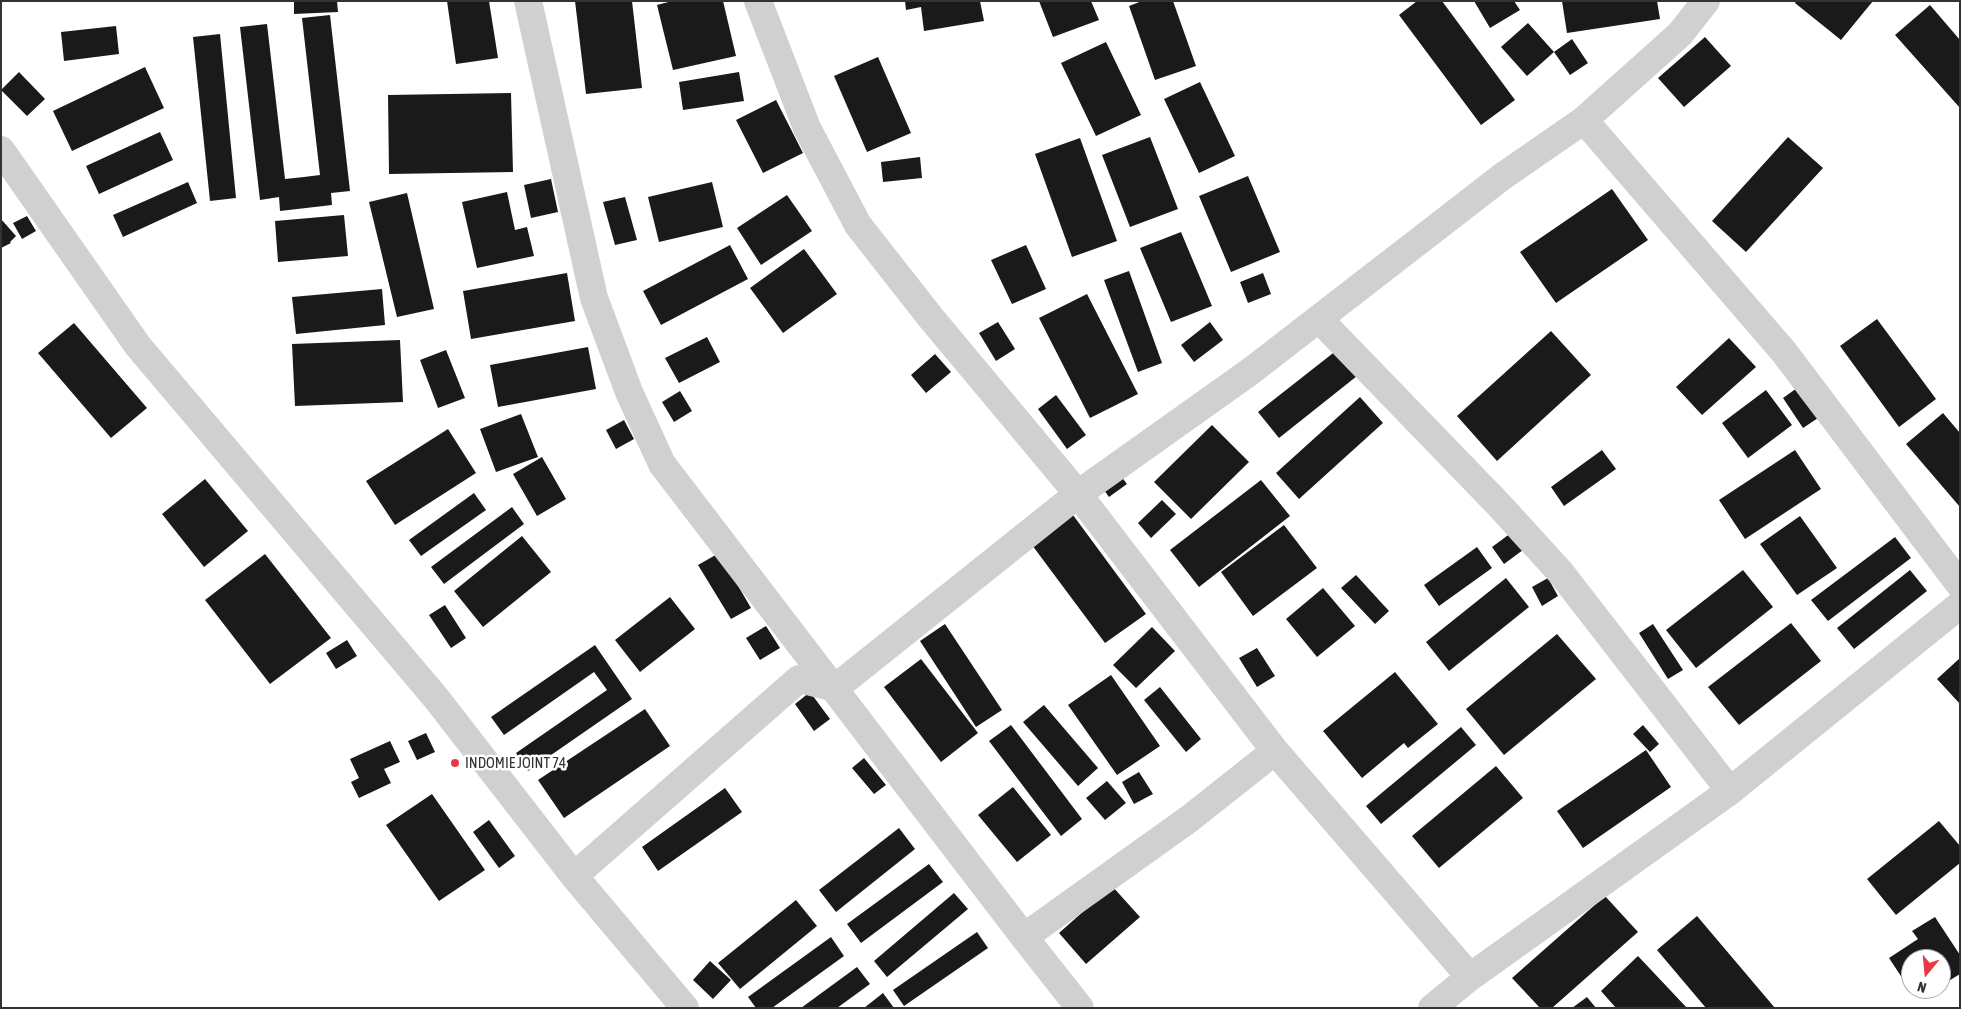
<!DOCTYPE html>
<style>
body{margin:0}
#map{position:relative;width:1961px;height:1009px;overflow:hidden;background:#fff;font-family:"Asap Condensed",sans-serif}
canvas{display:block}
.frame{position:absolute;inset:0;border:2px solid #333;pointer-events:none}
.north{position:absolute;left:1901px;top:949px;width:50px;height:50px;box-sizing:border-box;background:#fff;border:1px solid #adadad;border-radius:50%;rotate:197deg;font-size:14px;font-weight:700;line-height:20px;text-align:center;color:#333}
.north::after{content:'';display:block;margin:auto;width:18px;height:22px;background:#e63946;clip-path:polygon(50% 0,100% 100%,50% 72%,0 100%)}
</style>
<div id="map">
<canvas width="1961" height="1009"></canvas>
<div class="frame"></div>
<div class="north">N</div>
</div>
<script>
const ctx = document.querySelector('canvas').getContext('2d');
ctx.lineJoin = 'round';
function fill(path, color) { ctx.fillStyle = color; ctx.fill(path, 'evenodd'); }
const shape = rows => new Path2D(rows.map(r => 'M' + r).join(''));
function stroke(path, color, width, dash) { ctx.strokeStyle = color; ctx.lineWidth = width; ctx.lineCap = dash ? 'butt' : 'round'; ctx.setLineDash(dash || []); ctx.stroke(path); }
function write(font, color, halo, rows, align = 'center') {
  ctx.font = font + ' "Asap Condensed",sans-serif'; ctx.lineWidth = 5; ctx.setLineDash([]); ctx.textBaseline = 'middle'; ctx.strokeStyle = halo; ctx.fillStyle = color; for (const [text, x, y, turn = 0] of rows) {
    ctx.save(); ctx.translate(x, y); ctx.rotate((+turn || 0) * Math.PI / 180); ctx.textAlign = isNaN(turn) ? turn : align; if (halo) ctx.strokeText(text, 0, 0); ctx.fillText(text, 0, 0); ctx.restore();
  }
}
const building = shape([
 [294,1,337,1,338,12,294,14],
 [447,1,489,1,498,58,456,64],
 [575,1,632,1,642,88,586,94],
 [672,1,723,1,736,56,673,70,657,5],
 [905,1,980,1,984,21,924,31,921,7,906,10],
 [1039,1,1091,1,1099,20,1053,37],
 [1142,1,1173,1,1196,66,1155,80,1129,6],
 [1417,1,1442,1,1515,100,1481,125,1399,15],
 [1474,1,1514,1,1520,10,1490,28],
 [1562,1,1657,1,1660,19,1567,33],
 [1796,1,1873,1,1841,40,1795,3],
 [1930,5,1960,40,1960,108,1895,35],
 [330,15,350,191,331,193,332,205,280,211,279,197,260,200,240,27,267,24,285,179,304,177,320,175,302,18],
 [1528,23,1554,52,1572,39,1588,63,1570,75,1554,52,1527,76,1501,47],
 [116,26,119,54,64,61,61,32],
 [220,34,236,198,210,201,193,37],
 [1705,37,1731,66,1684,107,1658,78],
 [1106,42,1141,115,1096,136,1061,63],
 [878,57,911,133,867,152,834,76],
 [145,67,164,108,72,151,53,111],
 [19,72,45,99,27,116,1,90],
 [739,72,744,101,683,110,679,82],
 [1200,82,1235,156,1199,173,1164,99],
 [511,93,513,172,389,174,388,95],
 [776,100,803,153,763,173,736,120],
 [160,132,173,160,99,194,86,166],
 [1150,137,1178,209,1130,227,1102,155],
 [1788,137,1823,168,1746,252,1712,221],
 [1080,138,1117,241,1072,257,1035,154],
 [920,157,922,178,883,182,881,162],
 [1248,176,1280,252,1231,272,1199,196],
 [551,179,558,212,531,218,524,185],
 [188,182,197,203,123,237,113,215],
 [712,182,723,227,659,242,648,197],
 [1612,189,1648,240,1556,303,1520,252],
 [507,192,515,230,527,227,534,256,477,268,462,202],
 [407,193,434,309,397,317,369,202],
 [787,195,812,231,761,265,737,228],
 [625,197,637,240,615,245,603,202],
 [344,215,348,256,278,262,275,221],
 [27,216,36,231,22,239,13,223],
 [1,219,16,236,10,242,11,243,1,248],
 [1181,232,1212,306,1171,322,1140,248],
 [730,245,748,279,661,325,643,291],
 [1026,245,1046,289,1012,304,991,260],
 [804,249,837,294,783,333,750,288],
 [1129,271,1162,363,1138,372,1104,280],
 [567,273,575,321,471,339,463,291],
 [1263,273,1271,294,1248,303,1240,282],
 [382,289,385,325,296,334,292,297],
 [1087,294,1138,394,1090,418,1039,318],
 [1877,319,1936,399,1899,427,1840,346],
 [998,322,1015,349,996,361,979,333],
 [1210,322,1223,340,1194,362,1181,345],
 [74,323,147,408,111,438,38,353],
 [1551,331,1591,375,1497,461,1457,416],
 [707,337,720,362,679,383,665,358],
 [1729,338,1756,367,1702,415,1676,387],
 [400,340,403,402,295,406,292,344],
 [588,347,596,389,498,407,490,365],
 [446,350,465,398,438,408,420,360],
 [1337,350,1357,376,1279,438,1258,412],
 [935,354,951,372,926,393,911,375],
 [1797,388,1818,418,1803,428,1783,398],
 [1766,390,1792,425,1748,458,1722,423],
 [680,391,692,411,674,422,662,402],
 [1056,395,1086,435,1067,449,1038,409],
 [1360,397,1383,423,1299,499,1276,473],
 [1943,413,1960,433,1960,507,1906,444],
 [521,414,538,457,496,472,480,429],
 [624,420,634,439,616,449,606,430],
 [1212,425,1249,462,1191,519,1154,482],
 [448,429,476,473,395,525,366,481],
 [1602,450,1616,469,1564,506,1551,487],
 [1795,450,1821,489,1745,539,1719,500],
 [542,457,566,499,537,516,513,474],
 [1118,472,1127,484,1109,497,1101,486],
 [205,479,248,531,204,567,162,514],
 [1261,480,1290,516,1199,587,1170,550],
 [474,493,486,510,421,556,409,540],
 [1162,500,1176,514,1151,538,1138,523],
 [512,507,524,524,444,584,431,567],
 [1073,515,1146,614,1105,643,1032,545],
 [1800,516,1837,568,1797,595,1760,544],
 [1284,525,1317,568,1253,616,1221,572],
 [1511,533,1523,550,1504,564,1492,547],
 [522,536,551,572,483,627,454,591],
 [1895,537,1911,558,1828,621,1811,600],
 [1477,547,1492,568,1439,606,1424,585],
 [719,553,751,608,731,619,698,565],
 [265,554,331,638,270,684,205,600],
 [1743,570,1773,607,1696,668,1666,630],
 [1910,570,1927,591,1854,649,1837,628],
 [1356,575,1389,611,1375,624,1341,588],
 [1506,578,1529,607,1449,671,1426,642],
 [1548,578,1558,596,1542,606,1532,587],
 [1323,588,1355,626,1317,657,1286,619],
 [670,597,695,629,640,672,615,640],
 [445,605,466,638,451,648,429,615],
 [1791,623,1821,661,1739,725,1708,687],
 [945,624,1002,710,976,727,920,641],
 [1653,624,1683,670,1668,679,1639,633],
 [766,626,780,648,760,660,746,638],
 [1152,627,1175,651,1136,688,1113,665],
 [1557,634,1596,679,1504,755,1466,709],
 [347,640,357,656,336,669,326,653],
 [595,645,632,699,528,771,516,753,607,690,594,672,504,735,491,717],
 [1257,648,1275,676,1257,687,1239,658],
 [1960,658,1960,704,1937,679],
 [921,659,978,733,941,762,884,687],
 [1395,672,1438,724,1408,748,1404,743,1362,778,1323,731],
 [1111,675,1160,746,1117,775,1068,705],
 [1160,687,1201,739,1186,752,1144,700],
 [810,692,830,719,814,731,795,704],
 [1044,705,1098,768,1078,786,1023,722],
 [645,709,670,746,564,818,538,780],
 [1011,725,1082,819,1061,836,989,741],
 [1643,725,1659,744,1650,752,1633,734],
 [1461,727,1476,745,1381,824,1366,806],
 [426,733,435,752,417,760,408,741],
 [390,741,400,762,384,769,391,783,359,798,351,782,359,778,350,759],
 [1646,750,1671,787,1583,848,1557,811],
 [864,758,886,785,874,794,852,768],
 [1496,766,1523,798,1439,868,1412,836],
 [1139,772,1153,794,1134,804,1122,782],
 [1107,781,1126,803,1105,820,1086,798],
 [1013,787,1051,835,1017,862,978,815],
 [725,788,742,812,658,871,642,847],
 [432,794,485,870,439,901,386,825],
 [489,820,515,856,499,868,473,832],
 [1939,821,1960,846,1960,863,1896,915,1867,879],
 [899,828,915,849,836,912,819,890],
 [929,864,943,882,861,943,847,924],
 [1112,886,1140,917,1086,964,1059,933],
 [954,893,968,909,887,977,874,961],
 [1605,896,1638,932,1552,1008,1540,1008,1512,978],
 [796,900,817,926,740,989,718,963],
 [1697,916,1775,1008,1706,1008,1657,950],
 [1935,917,1960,955,1960,974,1942,985,1941,959,1911,959,1911,989,1917,989,1912,993,1889,958,1918,939,1912,931],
 [977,932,988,948,904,1006,893,990],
 [831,937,844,956,772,1008,756,1008,748,997],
 [1638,956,1687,1008,1616,1008,1601,991],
 [710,961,731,980,713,999,693,980],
 [857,967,870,984,837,1008,801,1008],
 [883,993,894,1008,864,1008],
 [1587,997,1596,1008,1572,1008]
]);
const minor = shape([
 [528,1,594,298,629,392,662,464,1024,937,1080,1008],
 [758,1,807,128,858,225,931,318,1078,494,1275,751,1470,977],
 [1584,120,1784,352,1960,585],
 [1,150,138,346,436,698,574,876,685,1008],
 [1319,319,1499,505,1561,573,1730,791],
 [574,876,799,679,835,688,1078,494,1251,371,1503,176,1584,120,1680,34,1706,1],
 [1024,937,1189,819,1275,751],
 [1432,1008,1470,977,1730,791,1960,605]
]);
const markers = [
 [455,763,5,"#e63946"]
];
const poiNames = [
 ["INDOMIE JOINT 74",465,763]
];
fill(building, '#1a1a1a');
stroke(minor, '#d0d0d0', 28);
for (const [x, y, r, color] of markers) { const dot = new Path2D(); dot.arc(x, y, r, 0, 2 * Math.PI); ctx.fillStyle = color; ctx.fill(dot); stroke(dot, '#fff', 2); }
write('15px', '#333', '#fff', poiNames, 'left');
</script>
